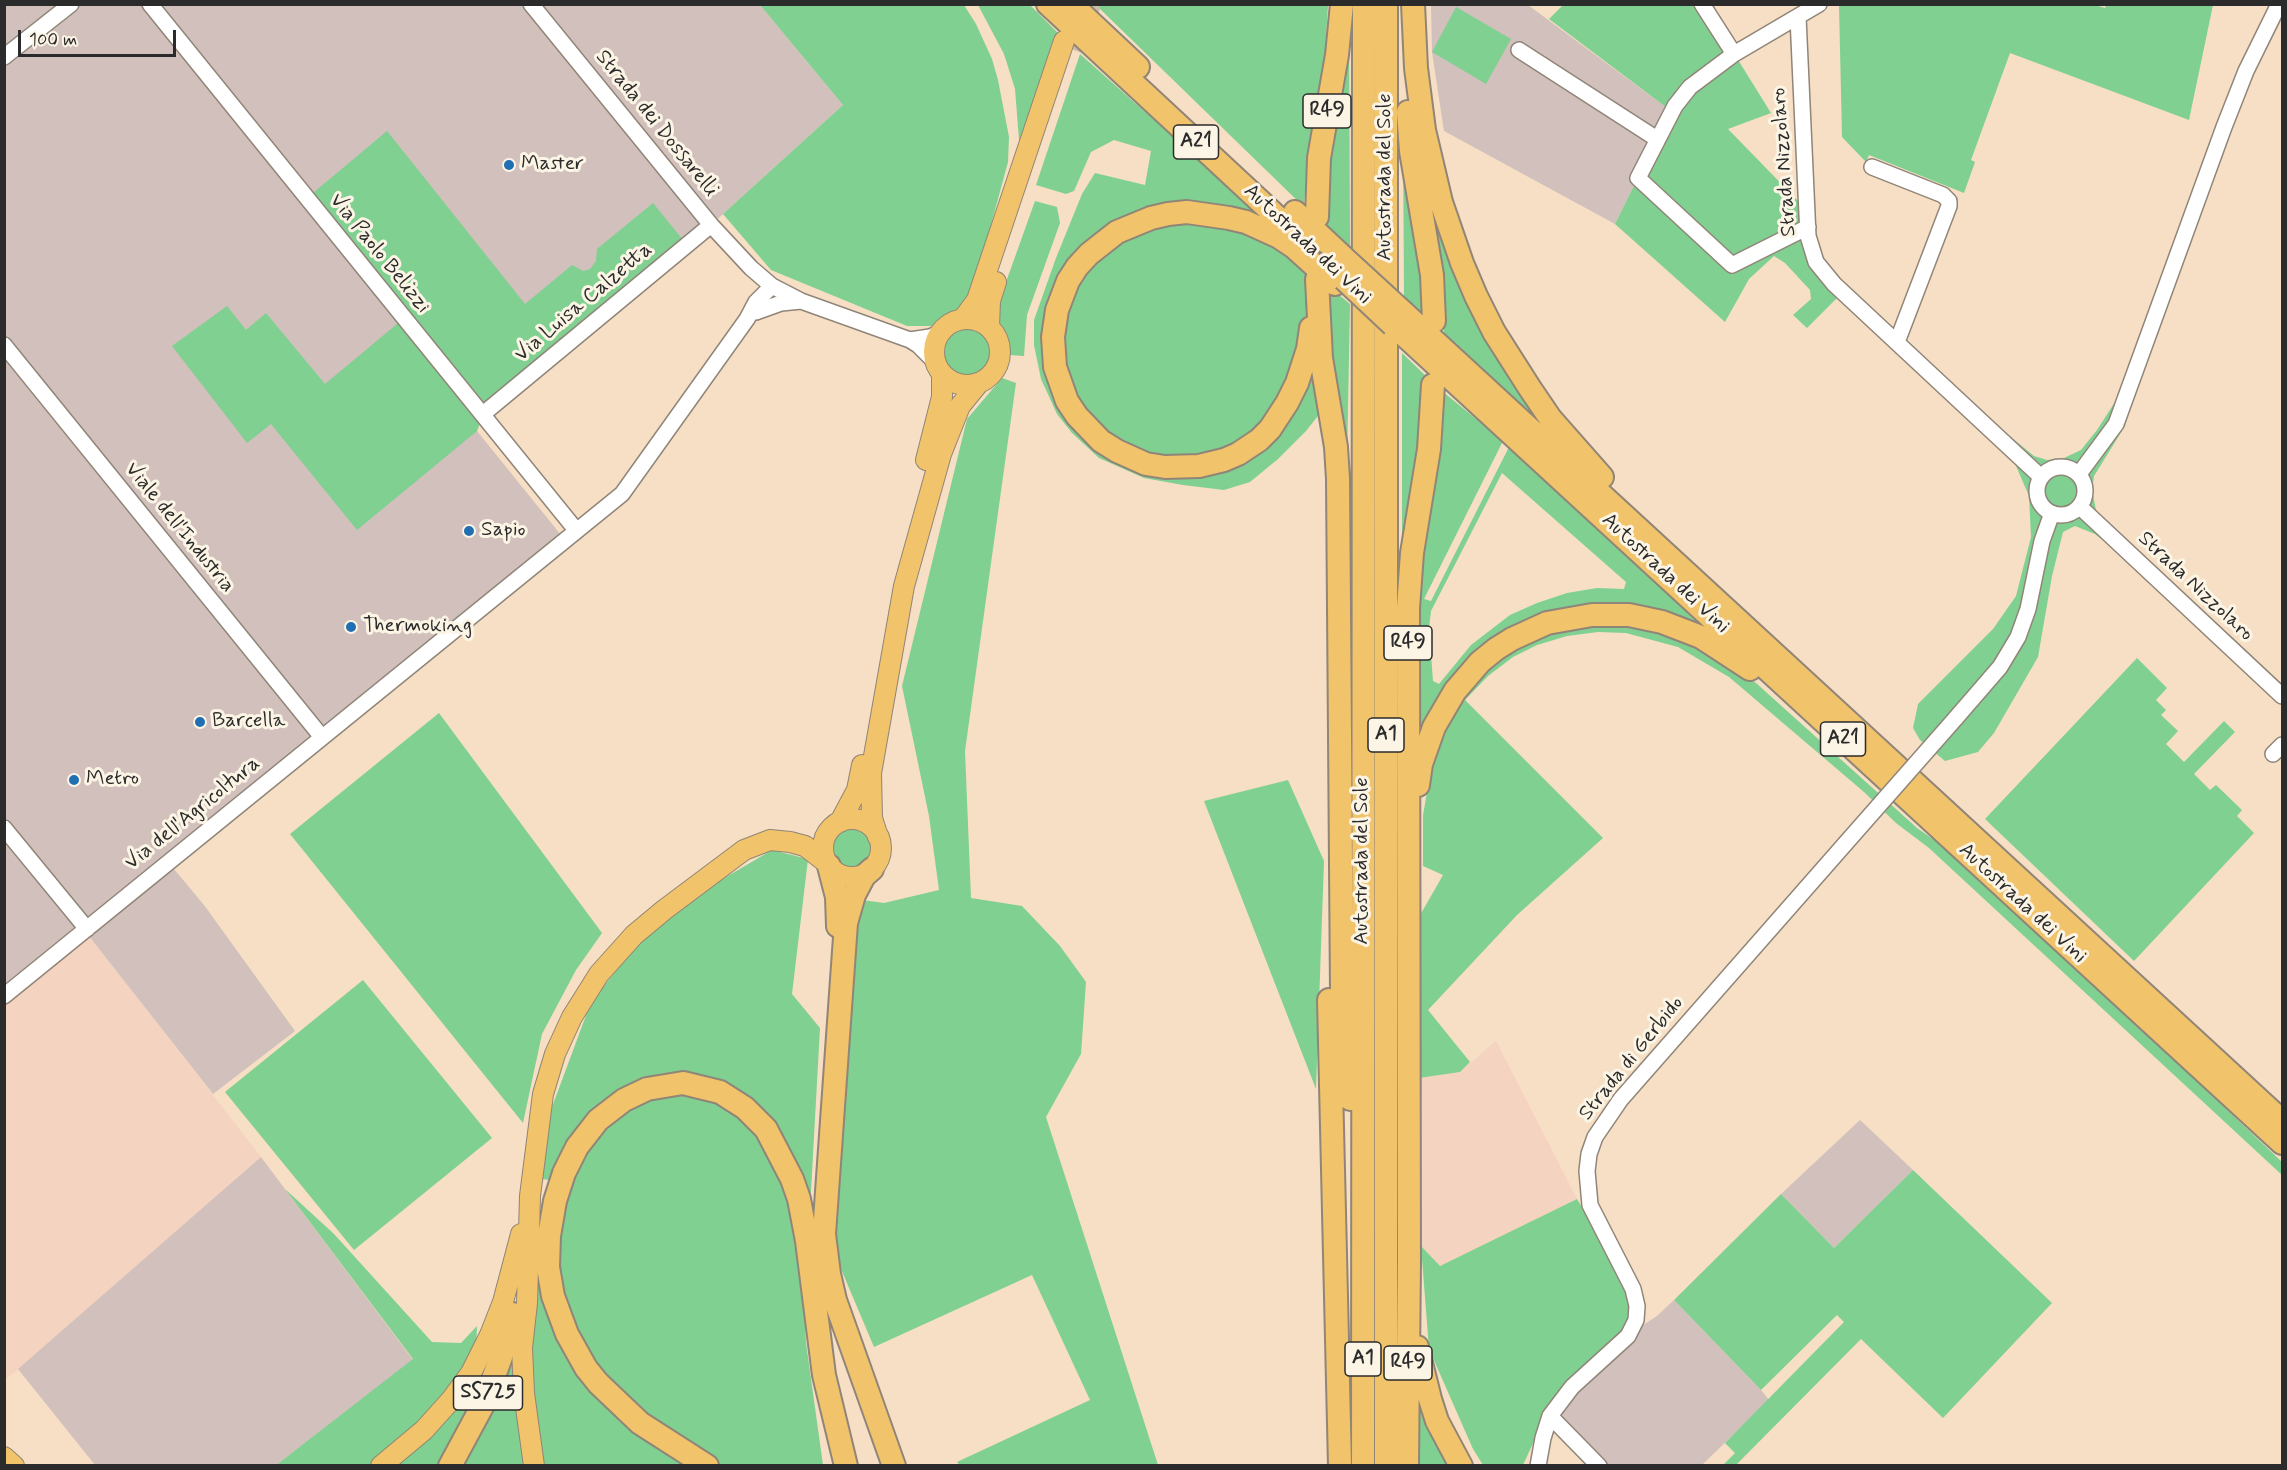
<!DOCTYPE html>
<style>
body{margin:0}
#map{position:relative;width:2287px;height:1470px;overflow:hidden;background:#f6dfc4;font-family:Mynerve,sans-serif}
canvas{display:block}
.frame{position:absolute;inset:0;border:6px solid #2b2b2b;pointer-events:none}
.scale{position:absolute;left:18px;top:30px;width:158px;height:27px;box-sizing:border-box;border:3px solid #2b2b2b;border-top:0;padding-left:8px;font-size:18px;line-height:21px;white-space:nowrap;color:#2b2b2b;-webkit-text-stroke:4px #fcf5e5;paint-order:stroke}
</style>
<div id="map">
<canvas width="2287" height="1470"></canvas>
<div class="frame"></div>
<div class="scale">100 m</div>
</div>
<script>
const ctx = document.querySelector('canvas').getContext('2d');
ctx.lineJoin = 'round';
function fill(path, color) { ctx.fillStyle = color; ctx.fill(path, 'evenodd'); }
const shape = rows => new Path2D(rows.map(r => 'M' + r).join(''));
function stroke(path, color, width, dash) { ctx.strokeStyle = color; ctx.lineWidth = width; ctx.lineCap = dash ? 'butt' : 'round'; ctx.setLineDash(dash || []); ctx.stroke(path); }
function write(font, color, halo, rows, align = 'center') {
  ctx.font = font + ' Mynerve,sans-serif'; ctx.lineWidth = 6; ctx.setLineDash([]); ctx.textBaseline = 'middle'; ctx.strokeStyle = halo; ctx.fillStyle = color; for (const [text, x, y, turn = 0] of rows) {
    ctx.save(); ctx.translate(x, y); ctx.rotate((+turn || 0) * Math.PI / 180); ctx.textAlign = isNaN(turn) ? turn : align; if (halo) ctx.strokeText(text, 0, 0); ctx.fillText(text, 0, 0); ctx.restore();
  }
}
const built = shape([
 [85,930,261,1157,52,1342,5,1380,5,995],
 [1496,1041,1577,1199,1440,1266,1421,1246,1419,1078,1460,1072]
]);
const industrial = shape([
 [5,5,760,5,843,105,711,225,483,414,477,431,565,540,169,863,204,905,295,1031,213,1094,85,931,5,995],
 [1431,5,1528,5,1671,111,1615,224,1444,131,1432,52],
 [1860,1120,1913,1170,1834,1248,1781,1194],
 [261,1157,413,1360,275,1466,95,1465,18,1369],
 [1674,1300,1761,1390,1769,1400,1702,1465,1601,1465,1546,1415,1628,1335,1657,1316]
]);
const green = shape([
 [1099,4,1328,5,1324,67,1307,160,1304,207,1098,7],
 [760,5,964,5,976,24,992,59,998,80,1009,137,1008,162,976,280,959,310,934,326,907,326,771,270,723,214,843,105],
 [978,5,1030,5,1062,37,1020,152,1015,89,1004,54],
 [1563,5,1704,5,1771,113,1728,129,1802,205,1805,239,1840,295,1807,328,1793,315,1811,299,1810,290,1785,263,1774,256,1749,279,1725,322,1615,224,1671,111,1549,19],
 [2095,5,2105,8,2107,4,2213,5,2189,120,2010,53,1971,160,1975,162,1964,193,1869,155,1866,162,1842,137,1839,5],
 [1456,7,1511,39,1486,84,1432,52],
 [1349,28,1350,249,1322,223,1325,178],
 [1080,54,1252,207,1255,213,1252,216,1205,209,1080,253,1054,378,1136,465,1247,454,1311,360,1321,412,1306,431,1278,459,1250,482,1224,490,1183,485,1144,478,1099,458,1072,433,1057,414,1041,379,1034,345,1034,320,1056,258,1082,194,1095,173,1145,185,1151,151,1114,140,1091,152,1074,191,1066,194,1036,185],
 [1403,130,1428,319,1404,298],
 [387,131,525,304,572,265,583,271,590,269,596,261,597,249,653,203,687,245,483,414,477,431,357,530,271,424,247,443,172,346,227,306,246,330,266,313,325,384,403,319,307,198],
 [1430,195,1543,427,1444,336,1443,272],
 [1035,201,1057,207,1060,223,1027,315,1024,356,1009,355,1000,341,996,310],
 [1170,219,1261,235,1307,270,1308,313,1299,365,1259,433,1201,460,1138,455,1086,416,1060,360,1070,291,1103,250],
 [1325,283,1350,304,1347,460,1330,363],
 '944 351a24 24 0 1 1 48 0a24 24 0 1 1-48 0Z',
 [1906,351,2034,456,2047,460,2064,458,2081,450,2097,430,2142,360,2125,426,2094,476,2092,490,2096,510,2114,540,2109,545,2095,534,2075,526,2063,532,2052,576,2038,657,1994,733,1978,752,1945,761,1920,740,1913,728,1918,704,1993,629,2016,596,2031,537,2029,496,2013,459],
 [1402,353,1427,377,1402,578],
 [1002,378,1016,383,965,751,971,898,1022,906,1060,946,1086,982,1081,1054,1046,1117,1158,1465,960,1465,957,1462,1090,1400,1032,1275,874,1347,841,1269,832,1237,854,931,862,900,884,903,939,890,929,816,902,686,967,419],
 [1442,391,1503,441,1424,599,1431,601,1509,447,1715,635,1649,614,1517,631,1420,750,1418,696,1420,583,1442,432],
 [1502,473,1626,582,1624,589,1597,588,1567,593,1537,603,1510,615,1471,645,1439,684,1433,681,1429,628,1431,611],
 [1597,620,1666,630,1737,668,1756,683,1917,828,1950,851,2164,1050,2282,1162,2282,1175,1929,848,1896,823,1864,792,1729,677,1678,647,1626,633,1598,632,1567,636,1537,645,1513,657,1488,676,1465,700,1603,838,1517,915,1428,1010,1470,1062,1460,1072,1419,1078,1419,917,1443,875,1423,866,1423,815,1435,747,1470,682,1528,638],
 [2137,658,2167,688,2156,700,2166,710,2161,715,2178,731,2166,744,2184,762,2224,721,2235,732,2194,774,2210,790,2216,785,2242,810,2237,816,2254,833,2134,961,1985,819],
 [439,713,602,933,576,970,542,1034,523,1123,290,834],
 [1288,780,1324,861,1316,1089,1204,801],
 '828 847a22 22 0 1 1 44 0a22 22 0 1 1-44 0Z',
 [772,850,808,859,792,994,820,1028,810,1209,752,1104,638,1086,556,1181,542,1179,545,1141,552,1107,591,1002,635,947,704,890],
 [363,980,492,1138,354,1250,225,1092],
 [703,1090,769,1138,801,1243,806,1343,823,1465,715,1466,619,1398,564,1315,554,1234,578,1154,641,1096],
 [1913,1170,2052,1303,1943,1418,1861,1339,1736,1465,1723,1465,1735,1453,1725,1443,1844,1322,1837,1315,1761,1390,1674,1300,1781,1194,1834,1248],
 [285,1189,334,1234,432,1342,461,1343,477,1326,476,1352,442,1403,373,1465,275,1466,413,1359],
 [1577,1199,1632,1289,1636,1319,1546,1415,1523,1465,1483,1465,1473,1449,1429,1349,1421,1246,1440,1266],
 [542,1248,561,1338,698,1465,540,1466,530,1386,529,1333],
 [517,1335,529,1465,460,1466],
 [483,1360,491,1364,441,1465,388,1466],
 [1414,1377,1456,1465,1414,1466]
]);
const majorTunnel = shape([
 [1074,50,1091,4]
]);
const minor = shape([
 [150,4,576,530],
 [531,4,711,225,751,268,772,286,801,301,910,340,918,345,935,362],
 [1702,4,1734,54],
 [1798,17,1808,236,1816,262,1834,284,2041,477],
 [1519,50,1657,139],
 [4,57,71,4],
 [1872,167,1943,195,1949,201,1949,206,1897,342],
 [1808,227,1732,265,1638,178,1675,106,1690,87,1734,54,1819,4],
 [756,312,781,303,801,301],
 [910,340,930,337,939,333],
 [4,345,321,736],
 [483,414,711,225],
 '2037 491a24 24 0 1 1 48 0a24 24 0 1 1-48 0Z',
 [2079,474,2116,424,2224,127,2246,71,2279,4],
 [2080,507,2282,696],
 [1955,719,2000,667,2018,637,2028,609,2042,541,2052,513],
 [2273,754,2282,745],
 [4,828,87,929],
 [4,996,622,494,747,319,756,302,772,286],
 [1550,1416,1599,1466],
 [1538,1466,1543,1438,1550,1416,1572,1387,1628,1336,1636,1320,1637,1306,1633,1289,1590,1205,1587,1171,1589,1154,1595,1137,1621,1099,1845,844]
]);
const major = shape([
 '934 352a33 33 0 1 1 66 0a33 33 0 1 1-66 0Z',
 [963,319,977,300,1064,41],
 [989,327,990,301,996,282],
 [926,460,942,397,942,375],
 '823 848a29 29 0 1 1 58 0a29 29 0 1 1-58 0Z',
 [840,822,857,790,862,765],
 [878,837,872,818,871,773,904,586,941,454,960,406,978,384],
 [4,1457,14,1466],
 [381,1466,424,1430,451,1400,471,1373,490,1335,503,1302,521,1234],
 [534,1466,524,1393,522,1348,527,1303,530,1196,543,1094,555,1054,572,1017,599,974,634,935,664,910,744,850,770,840,790,842,805,846,827,863]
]);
const highway = shape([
 [1048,4,1304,242],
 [1071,4,1138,67],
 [1413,4,1416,68,1424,130,1441,202,1462,263,1476,296,1494,332,1529,387,1550,418,1602,477],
 [1408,112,1411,151,1432,275,1434,321],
 [1295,212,1344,258],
 [1317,217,1319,158,1337,55,1342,4],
 [1317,279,1321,358,1336,447,1338,479,1342,993,1350,1099],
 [1404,313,2282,1121],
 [1393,325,2282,1143],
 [1311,328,1308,349,1297,383,1287,403,1270,429,1259,440,1238,454,1224,460,1199,466,1165,467,1146,464,1117,451,1101,441,1077,416,1067,401,1055,367,1053,337,1057,310,1068,281,1077,267,1089,254,1117,232,1151,218,1168,214,1187,212,1229,218,1246,222,1279,237,1294,247,1335,284],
 [1418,785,1421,764,1434,727,1455,691,1480,662,1496,649,1512,639,1547,623,1592,615,1629,615,1662,622,1701,637,1750,669],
 [829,866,837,897,838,926],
 [872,869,864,876,854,895,846,923,824,1234,829,1274,835,1300,894,1466],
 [1329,1000,1340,1466],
 [1417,1347,1430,1399,1437,1421,1461,1466],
 [450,1466,485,1401,501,1357,513,1314],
 [707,1466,640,1423,598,1383,586,1368,567,1334,553,1296,548,1267,549,1236,555,1201,564,1173,577,1147,598,1120,624,1100,647,1089,683,1083,720,1092,745,1108,766,1129,792,1179,799,1199,807,1241,824,1375,846,1466],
 [1363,1466,1364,4],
 [1386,1466,1386,4],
 [1407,1466,1409,1260,1408,608,1412,553,1429,449,1433,385]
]);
const minorBridge = shape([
 [1845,844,1955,719]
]);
const highwayBridge = shape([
 [1344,258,1404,313],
 [1344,279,1393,325]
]);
const markers = [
 [509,165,6,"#1f6fb2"],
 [469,531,6,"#1f6fb2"],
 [351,627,6,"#1f6fb2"],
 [200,722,6,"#1f6fb2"],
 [74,780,6,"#1f6fb2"]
];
const shields = [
 [1327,111,48],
 [1196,142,45],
 [1408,643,48],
 [1386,735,36],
 [1843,739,45],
 [1363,1359,36],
 [1408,1363,48],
 [488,1393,69]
];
const shieldNames = [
 ["R49",1327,111],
 ["A21",1196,142],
 ["R49",1408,643],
 ["A1",1386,735],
 ["A21",1843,739],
 ["A1",1363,1359],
 ["R49",1408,1363],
 ["SS725",488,1393]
];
const streetNames = [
 ["Strada dei Dossarelli",656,124,51],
 ["Strada Nizzolaro",1785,162,-94],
 ["Autostrada del Sole",1386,177,-90],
 ["Autostrada dei Vini",1307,245,43],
 ["Via Paolo Belizzi",379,254,51],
 ["Via Luisa Calzetta",584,303,-40],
 ["Viale dell'Industria",179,528,51],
 ["Autostrada dei Vini",1665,574,43],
 ["Strada Nizzolaro",2195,587,43],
 ["Via dell'Agricoltura",193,814,-39],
 ["Autostrada del Sole",1363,861,-90],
 ["Autostrada dei Vini",2022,904,43],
 ["Strada di Gerbido",1632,1059,-51]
];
const poiNames = [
 ["Master",521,165],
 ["Sapio",481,531],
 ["Thermoking",363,627],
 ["Barcella",212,722],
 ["Metro",86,780]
];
fill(built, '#f5d3c1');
fill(industrial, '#d1c0bc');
fill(green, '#7fd091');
stroke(majorTunnel, '#cdbba5', 20, [20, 10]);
stroke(minor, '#908578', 18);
stroke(major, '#908578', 22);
stroke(highway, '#908578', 26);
stroke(minor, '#fff', 15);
stroke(major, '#f1c36a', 20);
stroke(highway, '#f1c36a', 22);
stroke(minorBridge, '#908578', 18, []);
stroke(highwayBridge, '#908578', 26, []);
stroke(minorBridge, '#fff', 15);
stroke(highwayBridge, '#f1c36a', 22);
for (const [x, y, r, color] of markers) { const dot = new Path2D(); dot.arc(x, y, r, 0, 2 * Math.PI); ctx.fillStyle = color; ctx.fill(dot); stroke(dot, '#fcf5e5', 2); }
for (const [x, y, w] of shields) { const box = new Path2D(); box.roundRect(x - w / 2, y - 17, w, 34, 4.5); ctx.fillStyle = '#fcf5e5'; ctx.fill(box); stroke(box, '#2b2b2b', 1.5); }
write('bold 20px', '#2b2b2b', null, shieldNames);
write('21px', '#2b2b2b', '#fcf5e5', streetNames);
write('21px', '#2b2b2b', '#fcf5e5', poiNames, 'left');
</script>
